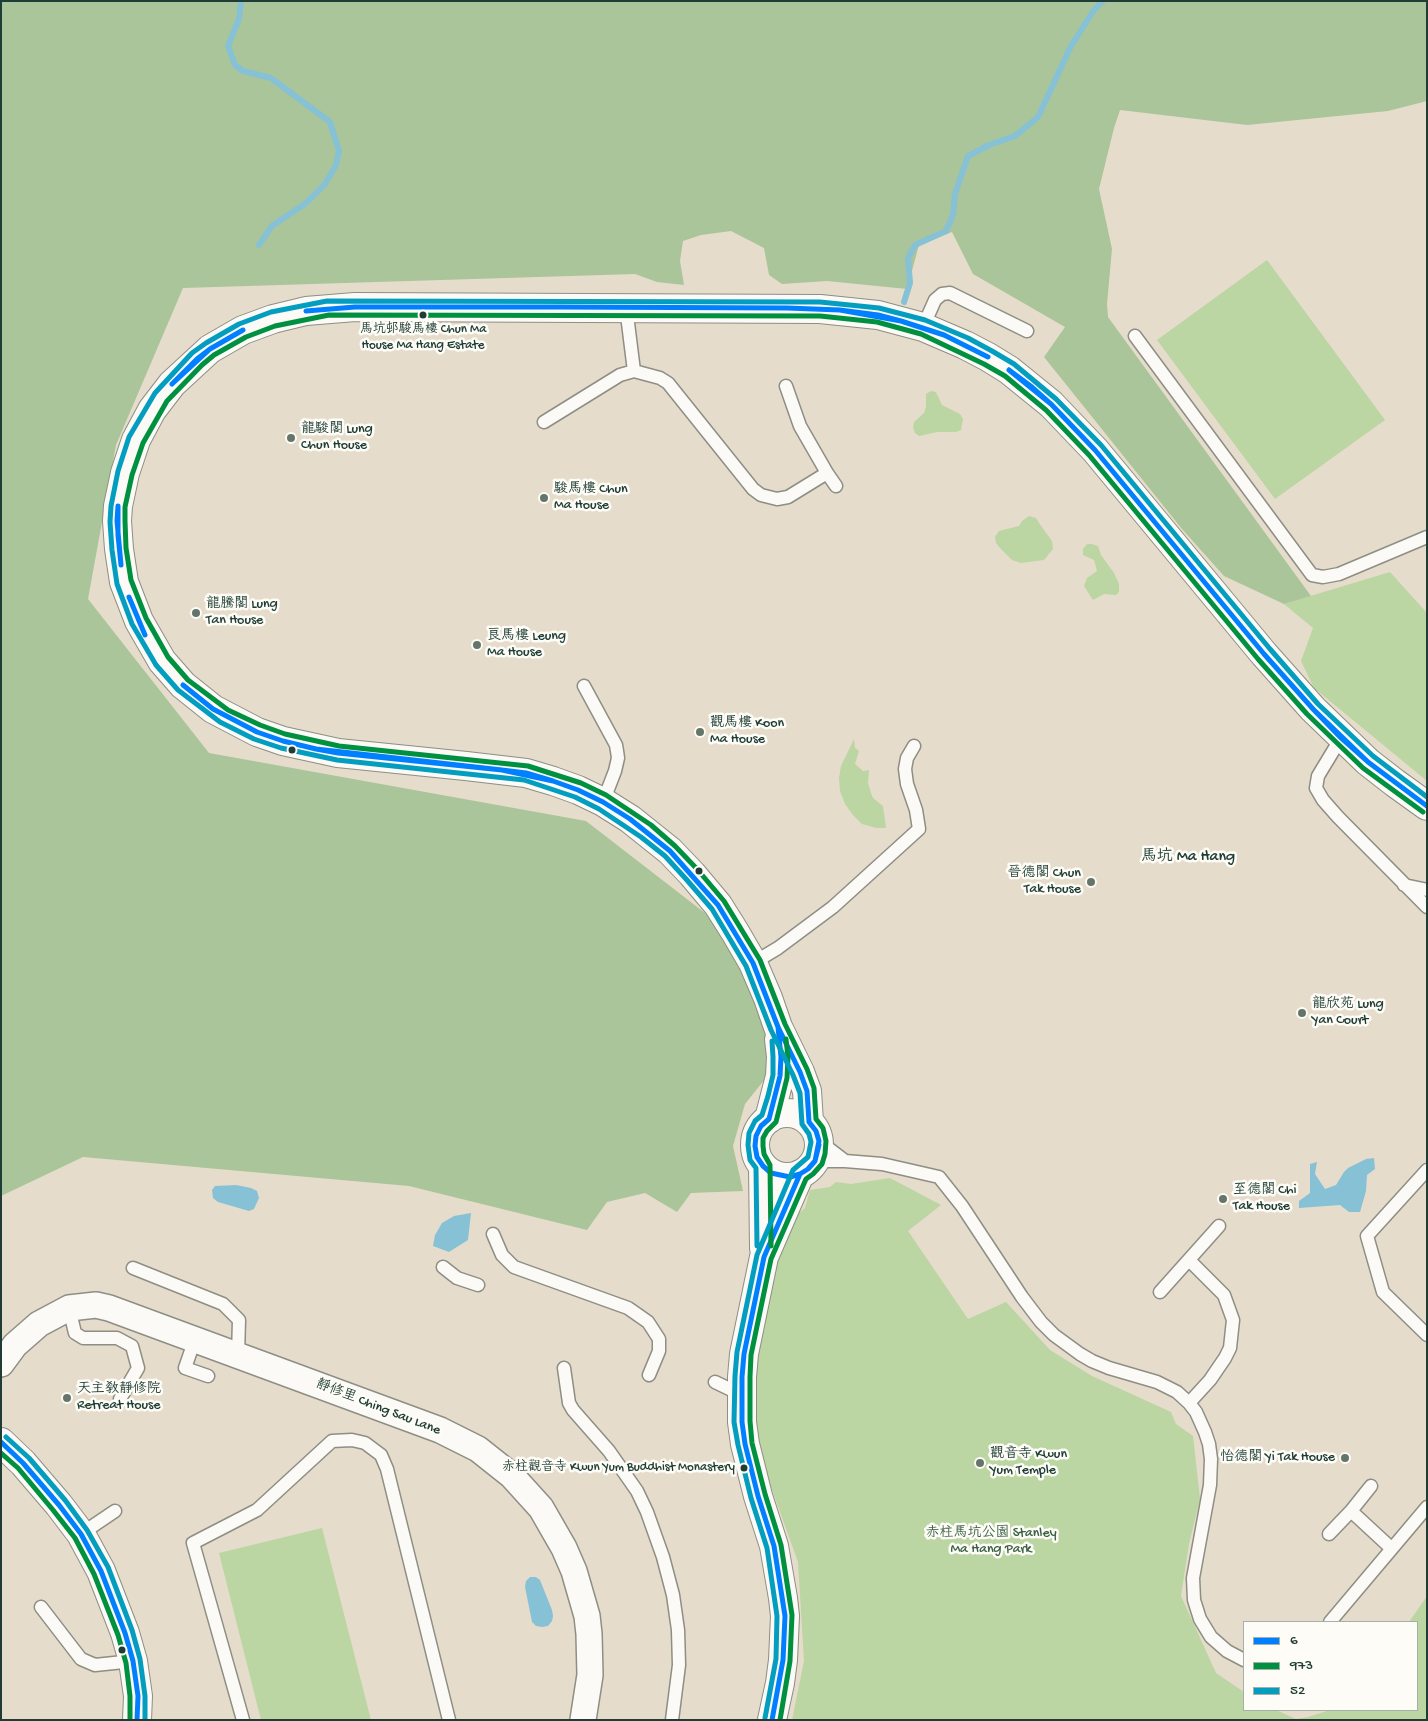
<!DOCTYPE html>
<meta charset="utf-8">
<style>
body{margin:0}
#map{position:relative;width:1428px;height:1721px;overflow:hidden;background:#e6dccb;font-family:"Gochi Hand",sans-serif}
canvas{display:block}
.frame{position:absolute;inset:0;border:2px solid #1f3d34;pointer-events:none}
.legend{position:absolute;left:1243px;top:1621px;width:175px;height:90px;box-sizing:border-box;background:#fdfcf7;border:1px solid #a4b0a9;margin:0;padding:6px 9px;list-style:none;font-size:15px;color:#1f3d34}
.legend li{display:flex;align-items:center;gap:10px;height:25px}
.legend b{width:25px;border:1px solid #a4b0a9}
</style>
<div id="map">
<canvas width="1428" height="1721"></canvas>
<div class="frame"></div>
<ul class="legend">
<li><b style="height:6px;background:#0080ff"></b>6</li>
<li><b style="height:6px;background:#009140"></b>973</li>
<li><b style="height:6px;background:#039ebf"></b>52</li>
</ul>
</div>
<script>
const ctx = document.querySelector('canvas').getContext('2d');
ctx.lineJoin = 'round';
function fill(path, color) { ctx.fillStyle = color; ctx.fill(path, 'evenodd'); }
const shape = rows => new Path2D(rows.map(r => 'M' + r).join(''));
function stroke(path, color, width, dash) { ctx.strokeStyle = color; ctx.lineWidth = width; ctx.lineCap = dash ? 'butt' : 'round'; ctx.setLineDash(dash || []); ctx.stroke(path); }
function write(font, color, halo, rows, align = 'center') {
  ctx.font = font + ' "Gochi Hand","LXGW WenKai TC",sans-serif'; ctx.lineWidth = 5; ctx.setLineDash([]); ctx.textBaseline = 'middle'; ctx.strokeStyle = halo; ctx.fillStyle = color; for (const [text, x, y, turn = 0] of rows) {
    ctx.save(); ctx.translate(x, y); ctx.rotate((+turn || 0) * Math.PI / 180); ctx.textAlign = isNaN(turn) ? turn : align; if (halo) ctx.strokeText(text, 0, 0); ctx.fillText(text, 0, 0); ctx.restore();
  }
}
const green = shape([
 [1267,260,1385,420,1275,499,1157,340],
 [931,391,936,392,942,405,960,414,963,419,961,430,956,432,937,432,919,436,915,433,913,428,914,422,924,413,926,407,926,394],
 [1029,516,1036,518,1039,523,1052,541,1053,549,1044,560,1021,563,1012,560,1000,548,996,543,995,537,999,531,1019,526,1022,521],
 [1087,544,1092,544,1098,546,1101,555,1114,573,1119,584,1119,592,1116,595,1104,594,1093,600,1084,586,1087,578,1097,571,1094,560,1083,555,1083,549],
 [1390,572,1427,613,1427,781,1314,688,1301,661,1313,628,1284,604],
 [854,739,855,748,859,751,855,764,863,771,869,770,868,783,871,793,873,798,883,806,886,828,876,828,862,824,853,815,845,804,840,791,839,778,841,766],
 [890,1178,941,1205,908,1231,968,1319,1006,1302,1050,1350,1092,1376,1171,1412,1176,1424,1193,1436,1200,1499,1189,1544,1181,1596,1216,1673,1244,1692,1244,1710,1276,1710,1296,1719,1308,1717,1330,1710,1417,1710,1417,1622,1409,1622,1427,1596,1427,1720,792,1720,804,1661,798,1562,752,1434,758,1313,788,1222,805,1208,810,1190,830,1187,836,1182,851,1184],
 [322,1528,371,1720,261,1720,219,1553]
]);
const forest = shape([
 [1,1,1427,1,1427,101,1388,111,1247,125,1120,110,1114,128,1099,189,1112,249,1107,304,1108,317,1311,596,1284,604,1224,576,1182,529,1044,357,1065,327,973,274,952,232,919,245,907,289,827,281,782,284,769,275,764,248,731,231,701,235,683,241,680,261,684,285,657,282,635,274,183,288,116,445,88,599,209,753,586,821,723,927,777,1042,769,1074,745,1104,733,1146,743,1191,691,1193,677,1212,645,1193,607,1202,587,1230,409,1186,83,1157,1,1196]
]);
const water = shape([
 [1374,1158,1375,1169,1367,1175,1366,1191,1360,1212,1349,1212,1340,1205,1299,1208,1299,1201,1310,1193,1310,1164,1317,1162,1315,1174,1325,1189,1336,1185,1344,1172,1348,1168,1366,1159],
 [236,1185,251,1188,257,1191,259,1198,254,1209,249,1211,218,1202,213,1198,212,1190,215,1186],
 [471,1213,468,1240,449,1252,433,1246,435,1235,442,1223,454,1216],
 [530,1577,536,1577,540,1580,552,1610,553,1616,552,1621,548,1626,542,1627,536,1626,532,1622,525,1587,526,1581]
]);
const stream = shape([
 [241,1,239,19,228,46,235,65,243,71,271,78,330,122,339,151,336,165,325,184,306,203,272,226,259,245],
 [904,302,910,283,908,258,915,245,946,231,953,215,955,194,968,156,989,145,1015,136,1038,117,1071,46,1094,10,1103,1]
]);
const service = shape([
 [923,327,935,300,942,294,950,293,1027,331],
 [1135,336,1312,575,1323,577,1339,574,1427,537],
 [634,371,660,378,668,383,753,489,761,495,777,499,788,497,827,473,800,426,786,386],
 [544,422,620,375,634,371,626,307],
 [827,473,836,486],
 [584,686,616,745,617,751,618,758,615,771,603,802],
 [1341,738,1318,776,1316,788,1323,800,1338,817,1427,907],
 [1404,885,1427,890],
 [753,963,778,948,833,907,919,829,916,810,907,784,905,769,907,758,914,746],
 [819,1141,845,1161],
 [815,1161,845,1161,882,1164,939,1177,962,1206,1022,1297,1041,1322,1054,1335,1080,1354,1092,1361,1109,1368,1157,1382,1177,1392,1189,1403,1196,1412,1205,1432,1209,1444,1211,1459,1210,1485,1193,1578,1194,1600,1200,1619,1211,1637,1227,1651,1244,1660],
 [1427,1170,1367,1236,1383,1292,1427,1335],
 [493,1234,502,1255,514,1267,628,1308,648,1322,659,1339,659,1351,649,1375],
 [1189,1260,1224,1295,1233,1320,1230,1348,1225,1358,1210,1380,1189,1403],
 [443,1267,457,1278,478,1285],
 [133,1268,223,1304,239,1320,238,1355],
 [1160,1292,1219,1226],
 [69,1308,75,1333,83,1338,117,1338,132,1346,138,1368,120,1399],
 [195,1339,185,1368,208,1376],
 [564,1368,569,1403,573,1410,609,1451,637,1491,647,1512,663,1557,673,1595,678,1630,679,1665,672,1720],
 [715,1382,742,1395],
 [1351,1511,1371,1486],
 [81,1534,115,1511],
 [1329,1534,1351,1511,1391,1548],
 [41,1607,81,1659,95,1665,133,1661],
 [1330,1622,1427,1507],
 [243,1720,193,1543,257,1510,332,1441,352,1440,365,1443,381,1455,387,1469,449,1720]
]);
const minor = shape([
 [1,1364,15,1345,39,1324,69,1308,96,1305,109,1308,440,1430,478,1449,512,1476,541,1508,564,1548,574,1571,587,1616,589,1634,590,1675,583,1720]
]);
const tertiary = shape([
 '755 1145a32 32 0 1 1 64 0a32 32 0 1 1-64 0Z',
 [769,1119,780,1076,781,1057,779,1039],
 [809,1122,807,1091,800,1072,778,1027,768,998,753,963,735,932,718,905,692,874,670,851,630,819,603,802,578,790,553,781,526,773,466,766,338,753,283,741,257,732,213,709,183,685,162,661,139,621,124,582,119,549,117,521,118,506,125,473,136,440,152,410,172,384,210,349,243,330,273,319,306,311,355,307,820,309,878,315,923,327,965,345,988,357,1009,370,1051,404,1095,450,1264,654,1313,709,1368,762,1395,783,1427,806],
 [763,1166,764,1248],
 [1,1442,23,1463,59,1505,81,1534,101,1571,125,1633,133,1661,138,1696,137,1720],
 [772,1720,780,1683,783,1660,785,1616,783,1598,774,1546,758,1496,745,1444,742,1422,742,1377,744,1354,764,1257,800,1174]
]);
const bus1 = shape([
 [355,307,560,307],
 [560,307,787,308],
 [560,307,787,308],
 [787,308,840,310],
 [787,308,840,310],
 [840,310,878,315,901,321],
 [840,310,901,321],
 [306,311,355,307],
 [306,311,355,307],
 [901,321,944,335],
 [901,321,944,335],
 [944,335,988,357],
 [944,335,988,357],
 [210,349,243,330],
 [210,349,243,330],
 [1009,370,1032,387,1051,404],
 [1009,370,1051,404],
 [172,384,197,359,210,349],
 [172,384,210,349],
 [1051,404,1095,450],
 [1051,404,1095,450],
 [1095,450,1264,654],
 [118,506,118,535,121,565],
 [118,506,117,521,121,565],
 [129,597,145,635],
 [129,597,145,635],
 [1264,654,1313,709],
 [1264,654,1313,709],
 [183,685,213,709],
 [183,685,213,709],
 [213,709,257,732],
 [213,709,257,732],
 [1313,709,1368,762],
 [1313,709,1341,738,1368,762],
 [257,732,283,741,316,749],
 [316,749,502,770],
 [316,749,338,753,502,770],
 [1368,762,1427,806],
 [502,770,526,773,553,781],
 [502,770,553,781],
 [553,781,578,790,603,802,630,819],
 [630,819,670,851],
 [630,819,670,851],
 [670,851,718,905],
 [718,905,753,963],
 [718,905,753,963],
 [753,963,778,1027],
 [778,1027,800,1072,807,1091,809,1122,816,1131,819,1141,815,1161,808,1169,800,1174,790,1177,771,1173,763,1166,757,1157,755,1146,756,1136,761,1126,769,1119,780,1076,781,1057,778,1027],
 [1,1442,23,1463,59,1505,81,1534,101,1571,125,1633,133,1661,138,1696,137,1720],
 [772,1720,783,1660,785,1616,774,1546,758,1496,745,1444,742,1422,742,1377,744,1354,764,1257,800,1174,808,1169,815,1161,819,1145]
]);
const bus2 = shape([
 [771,1246,770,1165,764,1154,763,1146,763,1138,767,1131,776,1122,787,1078,788,1057,786,1039],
 [1,1453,18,1468,53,1510,75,1538,94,1574,118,1635,126,1663,130,1696,130,1720],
 [780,1720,790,1661,792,1615,781,1545,765,1494,752,1443,750,1421,750,1377,751,1355,771,1259,806,1179,813,1174,822,1164,825,1154,826,1141,823,1128,816,1119,814,1088,807,1069,785,1024,760,960,724,901,697,869,675,846,651,825,606,795,581,783,528,766,339,746,285,734,260,725,228,710,188,680,168,657,146,618,131,580,126,548,125,521,125,507,132,475,143,443,167,401,202,365,214,355,246,337,275,326,329,315,820,316,877,322,921,334,984,364,1005,376,1046,410,1089,455,1258,659,1307,714,1363,768,1423,812]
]);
const bus3 = shape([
 [757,1246,756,1168,750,1160,748,1145,749,1133,755,1121,762,1115,768,1096,773,1075,773,1057,772,1041],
 [6,1437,29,1458,65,1500,87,1530,108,1567,132,1630,140,1659,145,1696,145,1720],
 [765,1718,776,1659,777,1616,767,1548,751,1498,738,1445,734,1422,735,1376,737,1352,757,1255,793,1170,808,1157,811,1142,809,1134,802,1124,800,1093,793,1075,771,1030,746,966,712,909,686,879,665,856,641,837,599,809,575,797,524,780,337,760,281,748,254,739,220,722,178,690,156,665,132,624,117,584,112,550,110,522,111,506,118,471,129,437,155,393,192,353,206,343,239,324,271,312,327,301,820,302,879,308,925,320,968,338,992,351,1014,364,1056,399,1101,445,1270,649,1318,704,1373,756,1427,797]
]);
const markers = [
 [423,315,4.5,"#1f3d34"],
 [291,438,5,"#657569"],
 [544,498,5,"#657569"],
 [196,613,5,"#657569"],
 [477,645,5,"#657569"],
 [700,732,5,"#657569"],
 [292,750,4.5,"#1f3d34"],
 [699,871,4.5,"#1f3d34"],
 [1091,882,5,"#657569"],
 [1302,1013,5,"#657569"],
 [1223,1199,5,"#657569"],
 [67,1398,5,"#657569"],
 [1345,1458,5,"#657569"],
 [980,1463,5,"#657569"],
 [744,1468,4.5,"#1f3d34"],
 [122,1650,4.5,"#1f3d34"]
];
const busNames = [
 ["馬坑邨駿馬樓 Chun Ma",423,330],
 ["House Ma Hang Estate",423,346],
 ["赤柱觀音寺 Kwun Yum Buddhist Monastery",735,1468,"right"]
];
const poiNames = [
 ["龍駿閣 Lung",301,430],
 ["Chun House",301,446],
 ["駿馬樓 Chun",554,490],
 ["Ma House",554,506],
 ["龍騰閣 Lung",206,605],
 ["Tan House",206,621],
 ["良馬樓 Leung",487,637],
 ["Ma House",487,653],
 ["觀馬樓 Koon",710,724],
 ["Ma House",710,740],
 ["晉德閣 Chun",1081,874,"right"],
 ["Tak House",1081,890,"right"],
 ["龍欣苑 Lung",1312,1005],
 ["Yan Court",1312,1021],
 ["至德閣 Chi",1233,1191],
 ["Tak House",1233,1207],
 ["天主教靜修院",77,1390],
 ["Retreat House",77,1406],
 ["觀音寺 Kwun",990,1455],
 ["Yum Temple",990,1471],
 ["怡德閣 Yi Tak House",1335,1458,"right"]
];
const streetNames = [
 ["靜修里 Ching Sau Lane",378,1408,21]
];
const parkNames = [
 ["赤柱馬坑公園 Stanley",991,1534],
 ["Ma Hang Park",991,1550]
];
const quarterNames = [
 ["馬坑 Ma Hang",1188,858]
];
fill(green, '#bbd5a3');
fill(forest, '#aac599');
fill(water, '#87c1d6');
stroke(stream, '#87c1d6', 6);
stroke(service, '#8d8e84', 15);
stroke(minor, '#8d8e84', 28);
stroke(tertiary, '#8d8e84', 30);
stroke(service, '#fbfaf7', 12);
stroke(minor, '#fbfaf7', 25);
stroke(tertiary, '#fbfaf7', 28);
stroke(bus1, '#0080ff', 5);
stroke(bus2, '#009140', 5);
stroke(bus3, '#039ebf', 5);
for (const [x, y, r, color] of markers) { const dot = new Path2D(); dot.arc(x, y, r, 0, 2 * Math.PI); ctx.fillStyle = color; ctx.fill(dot); stroke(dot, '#fdfcf7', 2); }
write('13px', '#1f3d34', '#fdfcf7', busNames);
write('14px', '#1f3d34', '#fdfcf7', poiNames, 'left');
write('14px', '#1f3d34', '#fdfcf7', streetNames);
write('14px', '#3d6248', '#fdfcf7', parkNames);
write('16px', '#1f3d34', '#fdfcf7', quarterNames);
</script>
